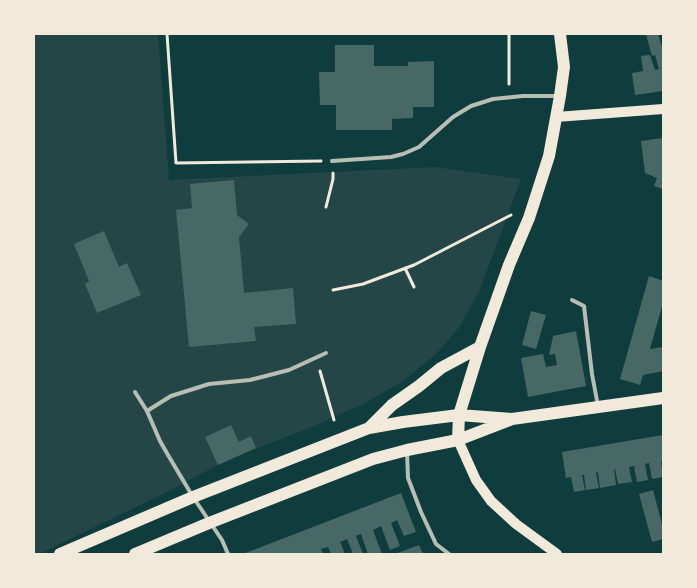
<!DOCTYPE html>
<style>
body{margin:0}
#map{position:relative;width:697px;height:588px;overflow:hidden;background:#0f3d3e;font-family:"Asap Condensed",sans-serif}
canvas{display:block}
.frame{position:absolute;inset:0;border:35px solid #f1e9da;pointer-events:none}
</style>
<div id="map">
<canvas width="697" height="588"></canvas>
<div class="frame"></div>
</div>
<script>
const ctx = document.querySelector('canvas').getContext('2d');
ctx.lineJoin = 'round';
function fill(path, color) { ctx.fillStyle = color; ctx.fill(path, 'evenodd'); }
const shape = rows => new Path2D(rows.map(r => 'M' + r).join(''));
function stroke(path, color, width, dash) { ctx.strokeStyle = color; ctx.lineWidth = width; ctx.lineCap = dash ? 'butt' : 'round'; ctx.setLineDash(dash || []); ctx.stroke(path); }
const green = shape([
 [34,34,158,34,169,180,435,167,521,179,479,292,460,326,436,354,403,381,365,403,312,427,245,453,218,465,165,493,39,554,34,554]
]);
const building = shape([
 [646,34,658,34,663,50,663,91,635,95,632,73,643,71,641,56,650,55,655,70,659,69,655,55,652,56],
 [335,45,374,45,374,66,408,66,408,62,434,61,434,107,413,107,413,118,392,119,392,130,336,130,336,105,320,105,319,72,335,72],
 [663,138,663,189,654,186,657,178,645,173,641,141],
 [234,180,237,215,249,224,239,237,244,293,293,288,296,324,254,327,256,341,189,347,176,210,192,208,190,184],
 [104,231,119,267,127,263,141,295,97,313,85,284,89,281,74,244],
 [649,276,663,281,663,303,650,349,663,347,663,371,643,375,640,385,620,379],
 [531,311,546,315,536,349,522,345],
 [576,331,586,386,528,397,521,358,543,354,546,367,557,365,555,354,549,355,553,336],
 [231,425,239,442,251,436,256,448,218,465,205,437],
 [663,435,663,461,661,462,663,477,652,479,649,463,645,464,648,480,637,482,634,466,629,467,632,482,618,484,615,469,614,469,616,485,600,488,598,472,596,473,599,488,586,490,584,475,582,475,585,490,574,492,571,477,566,478,562,452],
 [653,490,663,528,663,539,652,542,639,494],
 [401,493,416,532,404,536,397,520,391,523,400,546,390,550,381,526,373,530,382,554,368,554,361,534,356,536,363,554,353,554,347,539,340,542,345,554,331,554,328,547,321,549,323,554,312,554,311,553,308,554,243,554],
 [419,545,423,554,395,554]
]);
const path = shape([
 [167,34,176,163,321,161],
 [509,84,509,34],
 [326,207,333,179,333,173],
 [405,268,414,287],
 [333,290,363,284,414,265,511,215],
 [320,371,334,420]
]);
const service = shape([
 [332,161,391,157,403,154,419,147,453,117,471,106,493,99,523,96,557,96],
 [572,300,584,306,592,374,598,406],
 [135,392,147,411,160,441,168,455,193,497,222,540,228,554],
 [147,411,171,396,209,384,250,380,289,370,326,353],
 [407,452,408,478,421,512,436,544,449,554]
]);
const secondary = shape([
 [556,117,663,109],
 [458,440,476,480,491,501,516,524,557,554]
]);
const primary = shape([
 [369,428,392,405,419,386,441,368,480,347],
 [458,440,459,415,480,347,509,265,529,218,549,156,560,96,564,67,560,34],
 [60,554,193,497,369,428,403,422,459,415,512,419,663,398],
 [135,554,209,523,373,459,407,450,458,440,510,420]
]);
fill(green, '#244646');
fill(building, '#486865');
stroke(path, '#f1e9da', 3);
stroke(service, '#b8beb3', 4);
stroke(secondary, '#f1e9da', 10);
stroke(primary, '#f1e9da', 12);
</script>
